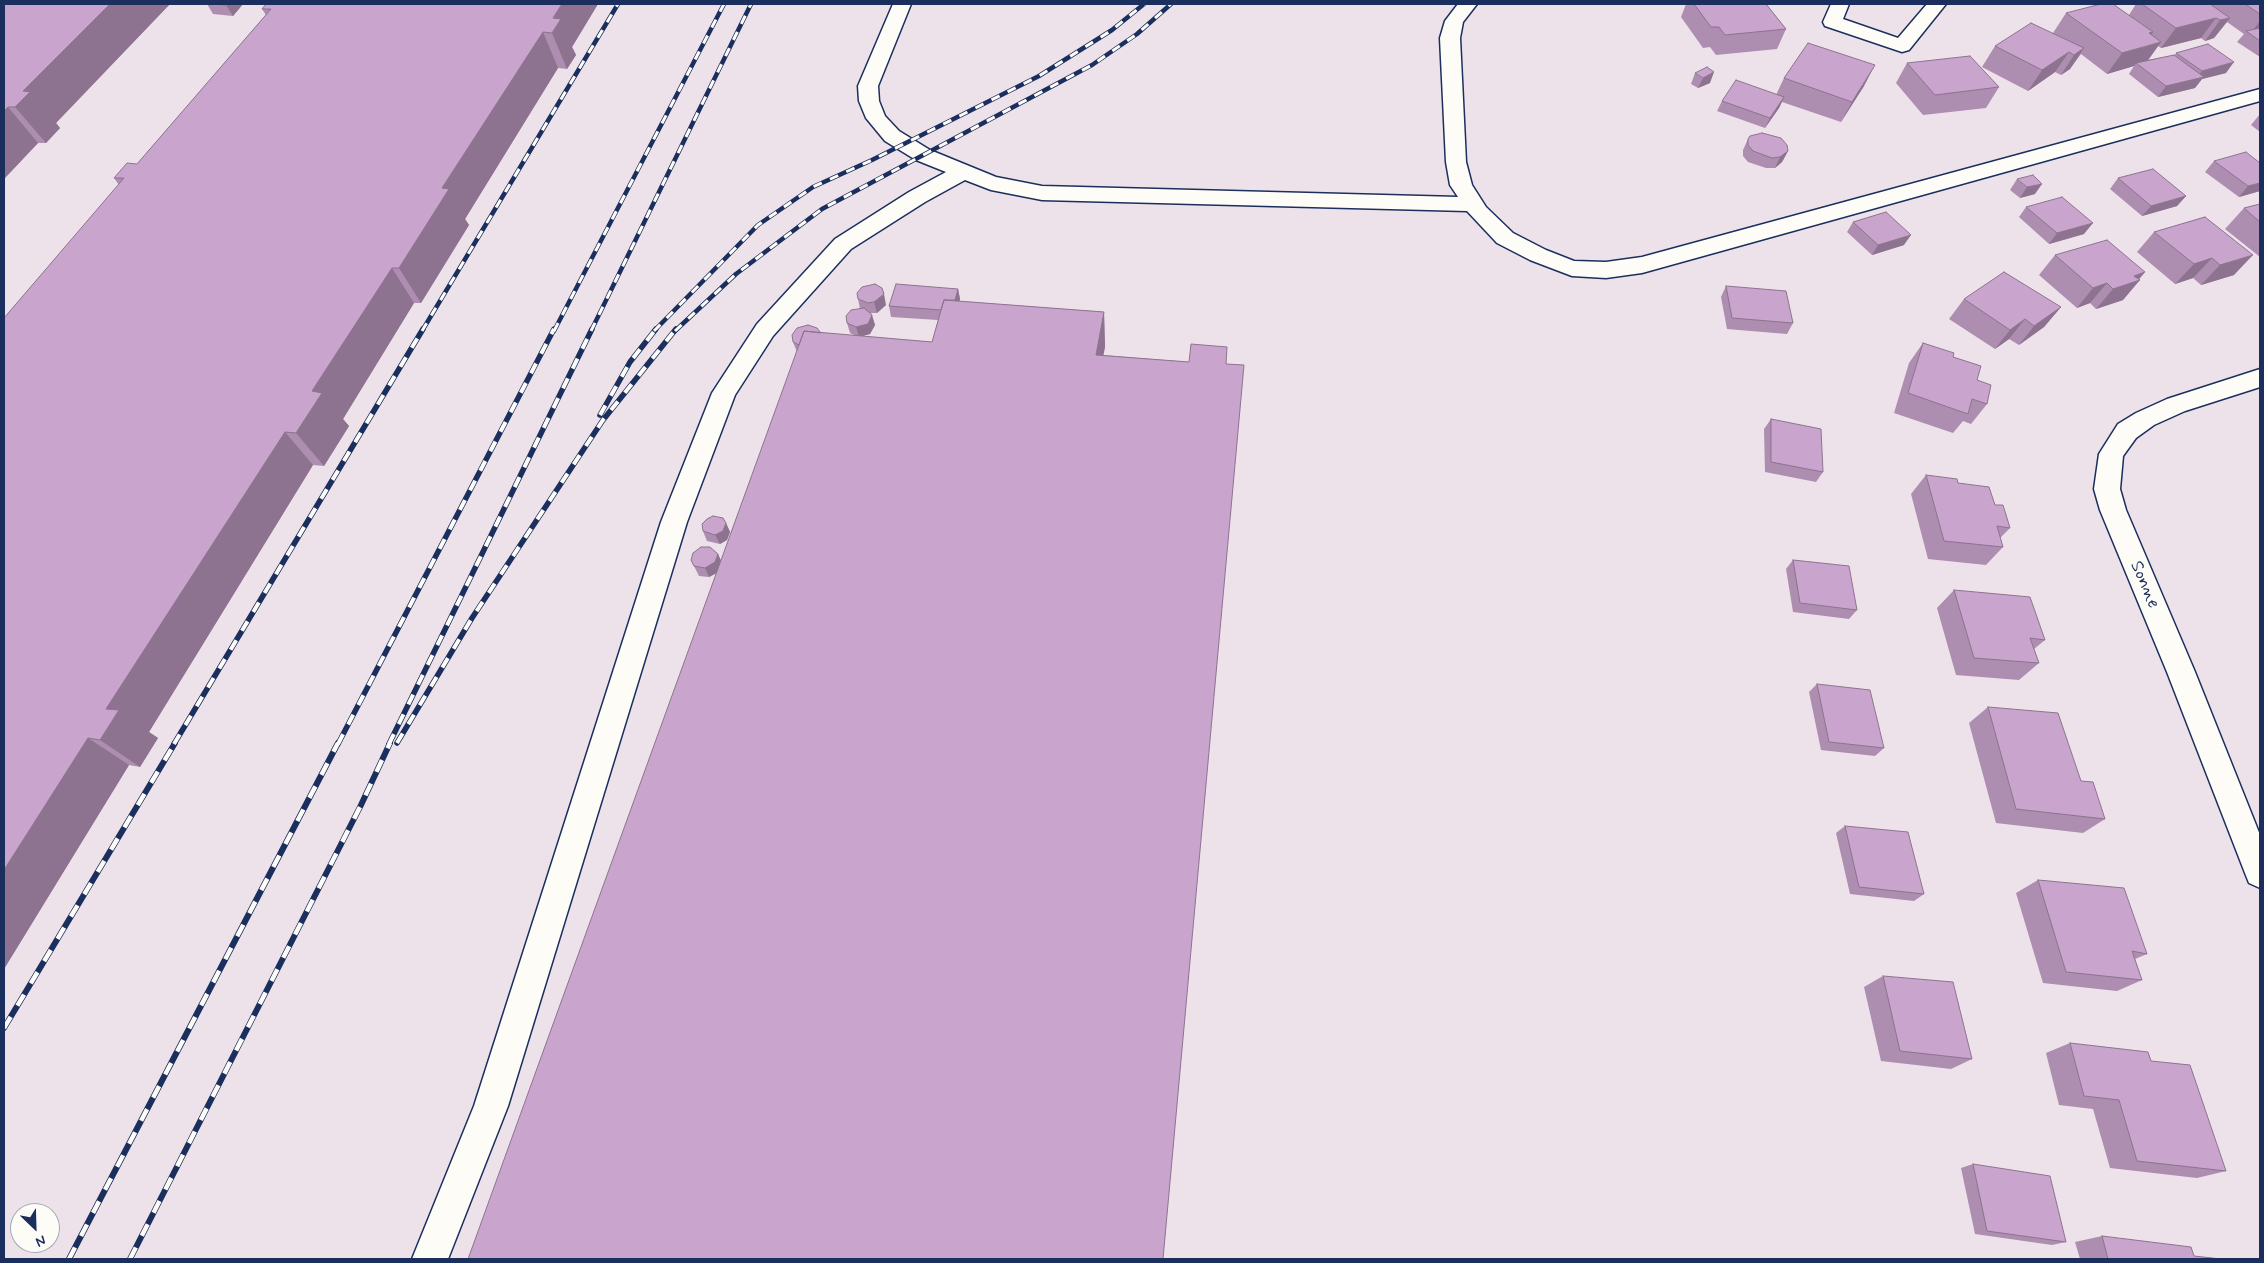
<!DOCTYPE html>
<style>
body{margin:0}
#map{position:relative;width:2264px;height:1263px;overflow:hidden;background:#ede2ea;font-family:Mynerve,sans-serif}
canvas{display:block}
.frame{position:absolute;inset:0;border:5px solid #1b2f5e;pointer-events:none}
.north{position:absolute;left:10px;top:1203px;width:50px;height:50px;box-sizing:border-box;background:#fdfcf7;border:1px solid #a3aaba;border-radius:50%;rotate:156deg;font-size:14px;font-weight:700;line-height:20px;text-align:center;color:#1b2f5e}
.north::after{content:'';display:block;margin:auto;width:18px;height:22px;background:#1b2f5e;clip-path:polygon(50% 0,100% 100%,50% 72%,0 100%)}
</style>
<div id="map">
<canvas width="2264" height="1263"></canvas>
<div class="frame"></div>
<div class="north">N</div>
</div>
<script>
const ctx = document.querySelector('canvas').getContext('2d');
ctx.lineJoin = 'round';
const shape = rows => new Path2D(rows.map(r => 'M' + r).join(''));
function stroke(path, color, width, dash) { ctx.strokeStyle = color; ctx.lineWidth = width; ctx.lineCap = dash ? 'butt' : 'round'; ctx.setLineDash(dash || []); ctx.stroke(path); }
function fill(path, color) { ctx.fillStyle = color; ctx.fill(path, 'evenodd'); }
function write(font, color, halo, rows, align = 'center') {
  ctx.font = font + ' Mynerve,sans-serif'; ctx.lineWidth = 5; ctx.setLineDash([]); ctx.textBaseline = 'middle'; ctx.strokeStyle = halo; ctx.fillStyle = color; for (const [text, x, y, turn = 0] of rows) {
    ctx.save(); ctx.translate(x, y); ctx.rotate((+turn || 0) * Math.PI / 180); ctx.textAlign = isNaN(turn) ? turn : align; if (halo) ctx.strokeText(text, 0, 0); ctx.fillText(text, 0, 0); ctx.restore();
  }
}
const minor = shape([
 [893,4,911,4,878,86,879,101,885,116,899,131,930,150,996,177,1042,186,1458,197,1450,185,1446,162,1440,38,1445,21,1458,4,1477,4,1463,22,1460,38,1466,162,1472,185,1486,207,1513,233,1546,250,1574,261,1606,262,1642,257,2260,89,2260,101,1642,273,1606,278,1572,276,1530,260,1497,243,1467,211,1042,200,991,190,965,180,925,202,851,249,773,336,735,395,687,522,508,1106,448,1259,412,1259,474,1106,661,522,712,393,757,324,835,239,909,192,946,172,916,160,885,141,866,118,859,101,858,86,893,4],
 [1831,4,1849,4,1843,19,1898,38,1927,4,1946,4,1909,50,1902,52,1825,26,1823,22,1831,4],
 [2260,369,2260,387,2185,411,2154,425,2136,438,2123,456,2120,489,2126,510,2195,672,2260,835,2260,888,2249,883,2245,873,2167,672,2100,510,2094,489,2099,454,2118,424,2136,413,2167,399,2260,369]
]);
const railFar2 = shape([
 [422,331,618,4],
 [554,331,724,4],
 [591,331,751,4],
 [654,331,758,225,813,187,872,160,1039,76,1112,30,1144,4],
 [675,331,736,274,822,209,1092,65,1137,34,1171,4]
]);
const railFar1 = shape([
 [600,415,630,362,656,329],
 [397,743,472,618,603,420,676,329],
 [174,744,423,329],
 [338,744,554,329],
 [389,744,592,329]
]);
const rail = shape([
 [4,1028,175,743],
 [69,1259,338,743],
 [130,1259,361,805,390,743]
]);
const wall = shape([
 [4,4,170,4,56,123,60,128,46,143,38,143,4,179],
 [207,4,243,4,233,16,213,14],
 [598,4,572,47,576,55,567,69,558,68,465,219,469,225,421,303,414,303,343,419,349,426,324,466,313,465,149,732,158,738,140,767,129,765,4,969,4,318,119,185,114,178,137,164,266,15,262,9],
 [1686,4,1766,4,1786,29,1777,49,1716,55,1710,47,1703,48,1681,17],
 [2136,4,2260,4,2260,57,2237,42,2244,34,2227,22,2214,38,2205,41,2201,38,2161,48,2158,46,2148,60,2175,55,2176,53,2226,73,2202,79,2195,88,2158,97,2129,74,2134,66,2107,74,2081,54,2070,69,2061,75,2055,72,2028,91,1982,67,1995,46,2053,33,2066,13,2129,15],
 [1907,63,1999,87,1986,108,1923,115,1896,83],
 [1695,73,1710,83,1698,88,1691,84],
 [1784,78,1864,86,1841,122,1782,102,1779,108,1765,128,1717,111,1722,101,1776,95],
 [2260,114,2260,132,2251,125],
 [1748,139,1788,151,1782,162,1775,168,1766,168,1748,162,1743,156,1743,150],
 [2214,161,2260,191,2239,197,2205,172],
 [2118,178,2186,196,2177,206,2142,216,2110,189],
 [2017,179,2035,194,2020,198,2010,190],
 [2260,204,2260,257,2225,229,2244,208],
 [2026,207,2084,234,2049,244,2019,217],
 [2205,217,2234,275,2201,285,2193,278,2175,284,2137,252,2154,232],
 [1853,222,1904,245,1872,255,1847,232],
 [2055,255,2145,272,2123,300,2096,309,2090,303,2077,308,2039,275],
 [1726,286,1793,323,1787,334,1727,329,1721,297],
 [958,289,960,299,959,301,1104,312,1105,347,1103,355,1189,362,1227,347,717,573,709,577,699,576,691,560,718,554,721,561,797,352,793,342,821,333,856,336,850,333,847,323,860,309,858,299,886,305,877,313,871,313,875,325,870,334,862,336,932,342,938,320,891,317,889,306],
 [1964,299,2061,307,2044,327,2019,345,2009,339,1995,349,1949,319],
 [1923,343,1953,357,1977,380,1987,404,1971,424,1963,421,1953,433,1894,413,1909,363],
 [1771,419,1823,472,1816,482,1765,472,1764,429],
 [1926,475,1958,483,1995,505,2010,528,2000,538,2003,547,1986,565,1928,559,1911,494],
 [726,523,730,532,727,540,720,544,707,541,703,531],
 [1793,560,1857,610,1849,619,1793,612,1786,569],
 [1954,590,2045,640,2034,649,2039,663,2019,680,1956,675,1937,608],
 [1817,684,1884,748,1875,756,1821,750,1809,692],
 [1988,707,2081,781,2105,819,2083,833,1996,823,1969,723],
 [1845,826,1924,894,1914,901,1850,894,1836,833],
 [2038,880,2147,954,2135,959,2142,980,2117,991,2043,983,2016,893],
 [1883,976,1972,1059,1951,1069,1881,1061,1864,987],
 [2070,1043,2226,1171,2197,1178,2110,1168,2093,1109,2059,1105,2046,1053],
 [1973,1164,2066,1242,2052,1245,1975,1234,1961,1168],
 [2102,1236,2194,1256,2221,1259,2080,1259,2075,1242]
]);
const shadedWall = shape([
 [110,4,170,4,56,123,60,128,46,143,15,107,23,91],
 [227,4,243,4,233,16,226,5],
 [562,4,598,4,572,47,576,55,567,69,552,33,553,18],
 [2216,18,2201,38,2161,48,2176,28],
 [2230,18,2214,38,2205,41,2220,20],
 [2260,21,2260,33,2250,34],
 [543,32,558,68,465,219,469,225,421,303,399,268,442,188],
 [2153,32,2142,48,2161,42,2146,63,2136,63,2134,66,2107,74,2122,53,2149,33],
 [2084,48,2070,69,2061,75,2074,55],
 [2069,52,2055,72,2028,91,2042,70],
 [2234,62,2226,73,2202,79,2195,88,2158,97,2166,86,2196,79,2202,71],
 [1875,65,1864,86,1841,122,1852,102],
 [1714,72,1710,83,1698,88,1703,78],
 [1784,97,1779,108,1765,128,1770,118],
 [8,107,38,143,4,179,4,111],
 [1788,151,1782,162,1775,168,1780,157],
 [2260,183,2260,191,2239,197,2248,186],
 [2042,184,2035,194,2020,198,2027,187],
 [2186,196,2177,206,2142,216,2151,206],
 [2093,223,2084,234,2049,244,2057,233],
 [1911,235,1904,245,1872,255,1878,245],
 [2253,255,2234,275,2201,285,2220,265],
 [2212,258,2193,278,2175,284,2194,264],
 [392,268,414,303,343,419,349,426,324,466,296,433,312,391],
 [2145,272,2137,281,2140,280,2123,300,2096,309,2113,289,2134,276],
 [2107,283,2090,303,2077,308,2093,288],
 [958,289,960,299,954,322,952,311],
 [884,294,886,305,877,313,874,302],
 [2061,307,2044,327,2019,345,2034,326],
 [1104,312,1105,347,1097,389,1096,355],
 [872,315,875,325,870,334,859,337,856,327],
 [2025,319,2009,339,1995,349,2010,330],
 [285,432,313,465,149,732,158,738,140,767,100,740,106,709],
 [726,523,730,532,727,540,720,544,715,535],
 [718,554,722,563,720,571,709,577,705,568],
 [88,738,129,765,4,969,4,870]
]);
const building = shape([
 [4,4,110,4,23,91,30,92,15,107,8,107,4,111,4,4],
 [211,4,227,4,226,5,211,4],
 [266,4,562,4,553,18,561,19,552,33,543,32,442,188,449,189,399,268,392,268,312,391,322,393,296,433,285,432,106,709,119,710,100,740,88,738,4,870,4,318,124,178,114,178,127,163,137,164,271,9,262,9,266,4],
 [1694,4,1766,4,1786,29,1725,35,1719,27,1711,27,1694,4],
 [2101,4,2113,4,2153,32,2149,33,2161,42,2122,53,2066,13,2101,4],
 [2142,4,2210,4,2230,18,2220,20,2216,18,2176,28,2142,4],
 [2245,4,2260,4,2260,14,2245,4],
 [2031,23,2084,48,2074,55,2069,52,2042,70,1995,46,2031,23],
 [2260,28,2260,41,2246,31,2260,28],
 [1808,43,1875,65,1852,102,1784,78,1808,43],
 [2208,44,2234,62,2202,71,2176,53,2208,44],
 [2174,55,2204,77,2166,86,2136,63,2174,55],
 [1970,56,1999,87,1935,95,1907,63,1970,56],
 [1707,67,1714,72,1703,78,1695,73,1707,67],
 [1736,80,1784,97,1770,118,1722,101,1736,80],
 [1762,133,1781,138,1787,145,1788,151,1780,157,1772,158,1753,151,1748,145,1748,139,1750,136,1762,133],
 [2246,152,2260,163,2260,183,2248,186,2214,161,2246,152],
 [2153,169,2186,196,2151,206,2118,178,2153,169],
 [2033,175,2042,184,2027,187,2017,179,2033,175],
 [2062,197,2093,223,2057,233,2026,207,2062,197],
 [2260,204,2260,222,2244,208,2260,204],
 [1886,212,1911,235,1878,245,1853,222,1886,212],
 [2205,217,2253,255,2220,265,2212,258,2194,264,2154,232,2205,217],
 [2107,240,2145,272,2134,276,2140,280,2113,289,2107,283,2093,288,2055,255,2107,240],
 [2004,272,2061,307,2034,326,2025,319,2010,330,1964,299,2004,272],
 [875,284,882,288,884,294,874,302,868,303,858,299,857,293,862,287,875,284],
 [896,284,958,289,955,300,944,300,941,310,889,306,896,284],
 [1726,286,1786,291,1793,323,1732,318,1726,286],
 [944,300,1104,312,1096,355,1189,362,1191,344,1227,347,1226,364,1244,365,1163,1259,468,1259,804,331,932,342,944,300],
 [864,308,872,315,868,324,856,327,847,323,846,316,851,310,864,308],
 [808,325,817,328,821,333,804,331,799,345,793,342,792,335,797,328,808,325],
 [1923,343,1954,353,1953,357,1981,366,1977,380,1991,385,1987,404,1972,399,1968,414,1908,393,1923,343],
 [1771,419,1821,429,1823,472,1771,462,1771,419],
 [1926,475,1957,479,1958,483,1989,487,1995,505,2003,505,2010,528,1997,526,2003,547,1944,541,1926,475],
 [713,516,723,518,726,523,723,531,715,535,703,531,702,524,707,519,713,516],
 [701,547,710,547,718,554,715,562,705,568,694,566,691,560,693,553,701,547],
 [1793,560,1849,566,1857,610,1800,603,1793,560],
 [1954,590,2030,597,2045,640,2030,638,2039,663,1974,658,1954,590],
 [1817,684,1870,690,1884,748,1829,742,1817,684],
 [1988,707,2058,713,2081,781,2093,782,2105,819,2016,809,1988,707],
 [1845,826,1908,832,1924,894,1859,887,1845,826],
 [2038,880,2124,888,2147,954,2132,951,2142,980,2066,972,2038,880],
 [1883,976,1953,982,1972,1059,1900,1051,1883,976],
 [2070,1043,2148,1052,2151,1061,2190,1065,2226,1171,2137,1161,2119,1100,2084,1096,2070,1043],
 [1973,1164,2050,1176,2066,1242,1987,1231,1973,1164],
 [2102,1236,2191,1247,2194,1256,2221,1259,2108,1259,2102,1236]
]);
const streetNames = [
 ["Sonne",2144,585,67]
];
stroke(minor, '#1b2f5e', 3);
fill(minor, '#fdfcf7');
stroke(railFar2, '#1b2f5e', 4.5);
stroke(railFar1, '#1b2f5e', 5.5);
stroke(rail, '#1b2f5e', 6);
stroke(railFar2, '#fdfcf7', 3, [9]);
stroke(railFar1, '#fdfcf7', 4, [11]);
stroke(rail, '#fdfcf7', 4.5, [13]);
fill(wall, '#ad8db0');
fill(shadedWall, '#8d7390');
fill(building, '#c9a4cd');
stroke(building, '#8d7390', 1);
write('18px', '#1b2f5e', '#fdfcf7', streetNames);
</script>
